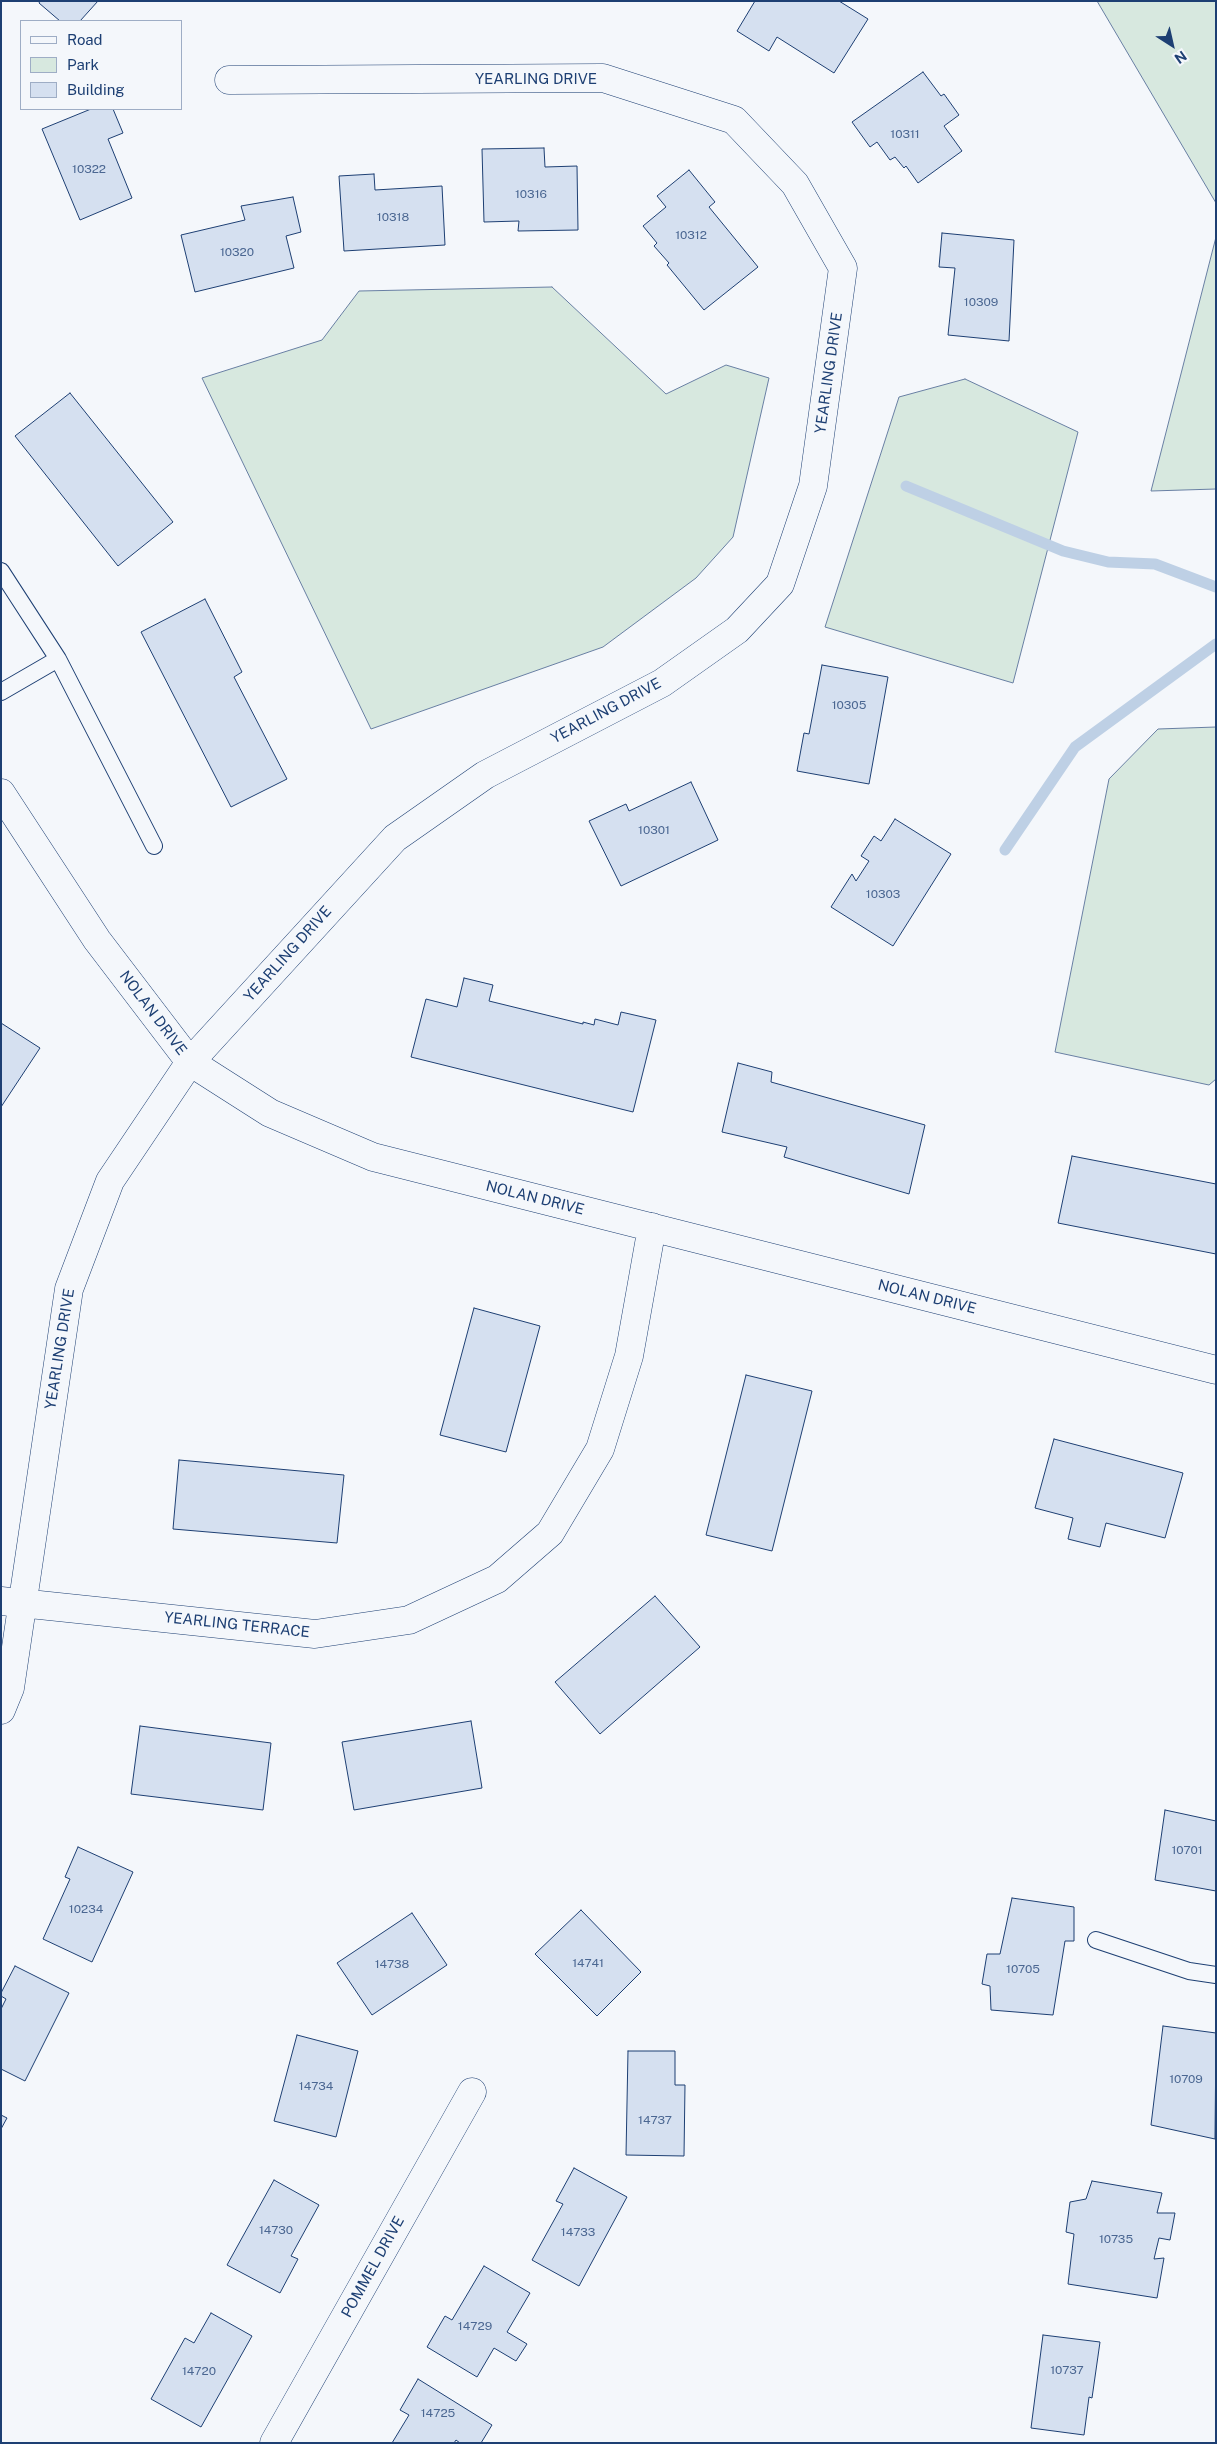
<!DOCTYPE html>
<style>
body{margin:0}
#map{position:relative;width:1217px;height:2444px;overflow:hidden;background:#f4f7fb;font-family:"Public Sans",sans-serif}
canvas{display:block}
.frame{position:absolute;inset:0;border:2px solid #1d3f73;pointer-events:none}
.legend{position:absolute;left:20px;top:20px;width:162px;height:90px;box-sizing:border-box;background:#f4f7fb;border:1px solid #9eadc5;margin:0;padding:6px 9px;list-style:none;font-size:15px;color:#1d3f73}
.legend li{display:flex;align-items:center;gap:10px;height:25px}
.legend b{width:25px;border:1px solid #9eadc5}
.north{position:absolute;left:1147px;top:20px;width:50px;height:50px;-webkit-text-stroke:4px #f4f7fb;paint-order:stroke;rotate:145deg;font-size:14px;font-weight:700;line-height:20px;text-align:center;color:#1d3f73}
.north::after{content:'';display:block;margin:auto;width:18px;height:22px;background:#1d3f73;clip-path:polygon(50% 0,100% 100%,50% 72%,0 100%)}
</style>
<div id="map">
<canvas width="1217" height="2444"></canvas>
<div class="frame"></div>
<ul class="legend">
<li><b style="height:6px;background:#f4f7fb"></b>Road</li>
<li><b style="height:14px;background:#d7e8df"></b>Park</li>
<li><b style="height:14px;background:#d5e0f0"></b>Building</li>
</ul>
<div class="north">N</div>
</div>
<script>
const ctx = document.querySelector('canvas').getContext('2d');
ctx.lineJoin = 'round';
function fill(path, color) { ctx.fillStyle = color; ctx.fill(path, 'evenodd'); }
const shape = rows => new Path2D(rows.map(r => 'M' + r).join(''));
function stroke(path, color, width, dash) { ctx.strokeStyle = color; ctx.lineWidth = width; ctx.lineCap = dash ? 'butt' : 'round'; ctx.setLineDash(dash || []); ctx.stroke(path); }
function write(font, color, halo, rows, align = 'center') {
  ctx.font = font + ' "Public Sans",sans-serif'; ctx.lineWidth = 4; ctx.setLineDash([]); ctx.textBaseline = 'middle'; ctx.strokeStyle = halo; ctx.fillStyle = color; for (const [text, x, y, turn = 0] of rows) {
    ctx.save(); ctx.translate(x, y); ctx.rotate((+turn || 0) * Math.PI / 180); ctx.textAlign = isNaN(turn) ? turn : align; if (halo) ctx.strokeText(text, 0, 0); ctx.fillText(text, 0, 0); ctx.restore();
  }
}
const green = shape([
 [1097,1,1216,1,1216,203,1097,1],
 [1216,237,1216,489,1151,491,1216,237],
 [552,287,666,394,726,365,769,378,733,537,696,578,603,647,371,729,202,378,322,340,359,291,552,287],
 [965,379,1078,432,1013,683,825,627,899,397,965,379],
 [1216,727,1216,1079,1209,1085,1055,1052,1109,779,1158,729,1216,727]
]);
const stream = shape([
 [906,486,1063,551,1108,562,1155,564,1216,587],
 [1005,850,1075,747,1216,644]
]);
const building = shape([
 [40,1,98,1,80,21,60,21,39,3,40,1],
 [755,1,839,1,868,19,834,73,777,37,769,51,737,31,755,1],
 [923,72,941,96,944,94,959,115,944,126,962,151,918,183,906,166,904,168,895,157,890,160,877,142,870,147,852,122,923,72],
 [91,109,113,109,123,133,108,139,132,198,80,220,42,129,91,109],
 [544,148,545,167,577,166,578,230,518,231,519,221,484,222,482,149,544,148],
 [689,170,715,202,709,207,758,267,704,310,667,265,669,263,654,246,657,243,643,226,666,207,657,196,689,170],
 [374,174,375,190,442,186,445,245,344,251,339,176,374,174],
 [293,197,301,232,286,236,294,268,195,292,181,235,245,220,241,206,293,197],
 [942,233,1014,240,1009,341,948,335,955,268,939,267,942,233],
 [70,393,173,522,118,566,15,436,70,393],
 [205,599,242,672,234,677,287,779,231,807,141,632,205,599],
 [822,665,888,677,869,784,797,771,804,733,809,734,822,665],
 [691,782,718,840,621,886,589,821,626,804,629,811,691,782],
 [895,819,951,854,893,946,831,907,852,874,856,881,869,861,861,856,874,836,881,841,895,819],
 [464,978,493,985,489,1001,583,1024,583,1022,594,1025,595,1019,618,1025,621,1012,656,1020,633,1112,411,1057,426,999,457,1007,464,978],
 [1,1023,40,1048,1,1107,1,1023],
 [738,1063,772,1072,771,1082,925,1125,909,1194,784,1157,787,1147,722,1132,738,1063],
 [1072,1156,1216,1184,1216,1254,1058,1223,1072,1156],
 [474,1308,540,1326,506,1452,440,1435,474,1308],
 [746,1375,812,1391,772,1551,706,1535,746,1375],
 [1054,1439,1183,1473,1165,1538,1106,1523,1100,1547,1068,1539,1073,1518,1035,1508,1054,1439],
 [179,1460,344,1475,337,1543,173,1529,179,1460],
 [655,1596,700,1647,600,1734,555,1682,655,1596],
 [471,1721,482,1788,354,1810,342,1742,471,1721],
 [140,1726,271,1743,263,1810,131,1794,140,1726],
 [1165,1810,1216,1821,1216,1891,1155,1880,1165,1810],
 [78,1847,133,1872,92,1962,43,1939,70,1879,65,1877,78,1847],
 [1012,1898,1074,1907,1074,1941,1065,1941,1053,2015,991,2010,990,1986,982,1984,987,1954,1000,1954,1012,1898],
 [581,1910,641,1972,597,2016,535,1954,581,1910],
 [412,1913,447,1965,372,2015,337,1963,412,1913],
 [15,1966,69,1993,25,2081,1,2069,1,2009,6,1999,1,1996,1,1993,15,1966],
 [1163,2026,1216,2033,1215,2139,1151,2125,1163,2026],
 [297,2035,358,2051,336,2137,274,2121,297,2035],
 [628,2051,675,2051,675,2085,685,2085,684,2156,626,2155,628,2051],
 [1,2115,7,2118,1,2129,1,2115],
 [574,2168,627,2197,579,2286,532,2260,563,2204,556,2201,574,2168],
 [274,2180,319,2205,291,2256,298,2259,280,2293,227,2265,274,2180],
 [1092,2181,1162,2193,1157,2213,1175,2213,1170,2240,1159,2238,1154,2259,1164,2258,1157,2298,1068,2284,1074,2234,1066,2232,1070,2202,1086,2199,1092,2181],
 [484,2266,530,2293,507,2332,527,2344,516,2361,494,2348,477,2377,427,2347,445,2316,452,2320,484,2266],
 [211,2313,252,2336,201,2427,151,2399,185,2338,194,2343,211,2313],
 [1043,2335,1100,2342,1092,2398,1089,2397,1084,2435,1031,2428,1043,2335],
 [418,2379,492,2425,481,2443,460,2443,456,2440,454,2443,392,2443,409,2415,400,2410,418,2379]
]);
const lane = shape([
 [1,571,58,659],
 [1,692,58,659,154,846],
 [1096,1940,1189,1971,1216,1975]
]);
const street = shape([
 [1,793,97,940,190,1062,270,1113,373,1157,1216,1370],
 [1,1601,315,1634,409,1620,497,1579,550,1533,600,1449,629,1356,652,1227],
 [1,1710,10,1688,69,1289,110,1181,190,1062,395,838,485,775,662,683,737,630,780,584,813,486,843,268,795,184,734,120,603,78,229,80],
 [274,2443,472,2092]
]);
const numberNames = [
 ["10311",905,134],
 ["10322",89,169],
 ["10316",531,194],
 ["10318",393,217],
 ["10312",691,235],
 ["10320",237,252],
 ["10309",981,302],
 ["10305",849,705],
 ["10301",654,830],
 ["10303",883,894],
 ["10701",1187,1850],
 ["10234",86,1909],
 ["14741",588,1963],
 ["14738",392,1964],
 ["10705",1023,1969],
 ["10709",1186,2079],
 ["14734",316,2086],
 ["14737",655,2120],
 ["14730",276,2230],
 ["14733",578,2232],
 ["10735",1116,2239],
 ["14729",475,2326],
 ["10737",1067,2370],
 ["14720",199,2371],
 ["14725",438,2413]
];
const streetNames = [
 ["YEARLING DRIVE",536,79],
 ["YEARLING DRIVE",829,373,-82],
 ["YEARLING DRIVE",606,711,-28],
 ["YEARLING DRIVE",288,954,-48],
 ["NOLAN DRIVE",153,1013,53],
 ["NOLAN DRIVE",535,1198,14],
 ["NOLAN DRIVE",927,1297,14],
 ["YEARLING DRIVE",60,1349,-81],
 ["YEARLING TERRACE",237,1625,6],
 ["POMMEL DRIVE",373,2267,-61]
];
fill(green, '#d7e8df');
stroke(green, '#687fa3', 1);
stroke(stream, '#bed0e5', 11);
fill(building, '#d5e0f0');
stroke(building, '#1d3f73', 1);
stroke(lane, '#1d3f73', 18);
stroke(street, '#1d3f73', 29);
stroke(lane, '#f4f7fb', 16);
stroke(street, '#f4f7fb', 28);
write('12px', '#4b6792', null, numberNames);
write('15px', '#1d3f73', '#f4f7fb', streetNames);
</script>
